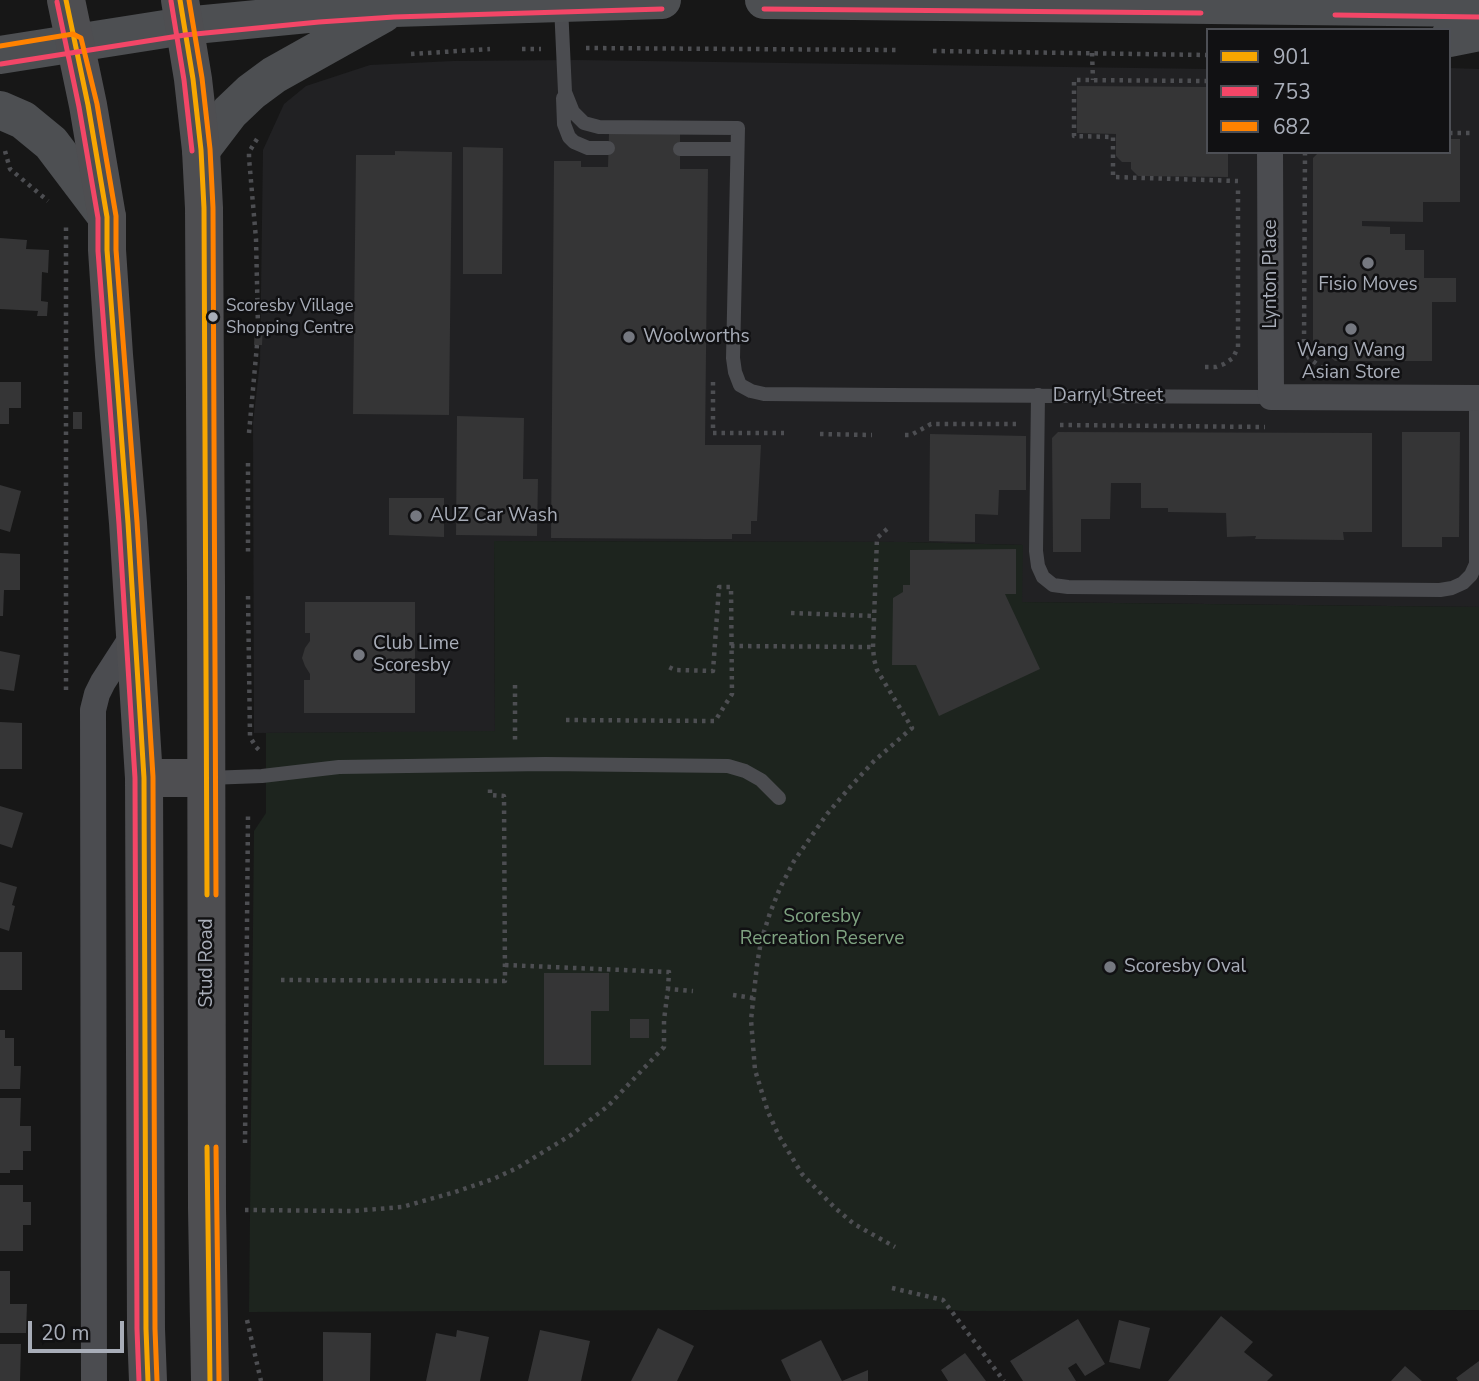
<!DOCTYPE html>
<style>
body{margin:0}
#map{position:relative;width:1479px;height:1381px;overflow:hidden;background:#171717;font-family:"Nunito Sans",sans-serif}
canvas{display:block}
.legend{position:absolute;left:1206px;top:28px;width:245px;height:126px;box-sizing:border-box;background:#111113;border:2px solid #4d4f55;margin:0;padding:9px 12px;list-style:none;font-size:21px;color:#a8adb8}
.legend li{display:flex;align-items:center;gap:14px;height:35px}
.legend b{width:35px;border:2px solid #4d4f55}
.scale{position:absolute;left:28px;top:1321px;width:96px;height:32px;box-sizing:border-box;border:4px solid #a8adb8;border-top:0;padding-left:9px;font-size:21px;line-height:24px;white-space:nowrap;color:#a8adb8;-webkit-text-stroke:5px #111113;paint-order:stroke}
</style>
<div id="map">
<canvas width="1479" height="1381"></canvas>
<ul class="legend">
<li><b style="height:9px;background:#f7a600"></b>901</li>
<li><b style="height:9px;background:#f34667"></b>753</li>
<li><b style="height:9px;background:#ff8200"></b>682</li>
</ul>
<div class="scale">20 m</div>
</div>
<script>
const ctx = document.querySelector('canvas').getContext('2d');
ctx.lineJoin = 'round';
function fill(path, color) { ctx.fillStyle = color; ctx.fill(path, 'evenodd'); }
const shape = rows => new Path2D(rows.map(r => 'M' + r).join(''));
function stroke(path, color, width, dash) { ctx.strokeStyle = color; ctx.lineWidth = width; ctx.lineCap = dash ? 'butt' : 'round'; ctx.setLineDash(dash || []); ctx.stroke(path); }
function write(font, color, halo, rows, align = 'center') {
  ctx.font = font + ' "Nunito Sans",sans-serif'; ctx.lineWidth = 5; ctx.setLineDash([]); ctx.textBaseline = 'middle'; ctx.strokeStyle = halo; ctx.fillStyle = color; for (const [text, x, y, turn = 0] of rows) {
    ctx.save(); ctx.translate(x, y); ctx.rotate((+turn || 0) * Math.PI / 180); ctx.textAlign = isNaN(turn) ? turn : align; if (halo) ctx.strokeText(text, 0, 0); ctx.fillText(text, 0, 0); ctx.restore();
  }
}
const built = shape([
 [576,60,1208,69,1208,152,1449,152,1449,68,1479,69,1479,607,1022,602,1022,545,907,542,494,541,495,732,254,733,253,423,260,362,263,150,284,104,306,86,370,65,453,61]
]);
const green = shape([
 [494,541,907,542,1023,545,1022,602,1479,607,1479,1310,964,1311,939,1309,249,1312,254,831,266,813,266,733,495,731]
]);
const building = shape([
 [1077,86,1208,87,1208,152,1228,152,1228,177,1138,176,1131,169,1131,162,1122,162,1116,156,1116,134,1077,133],
 [609,133,680,133,680,169,708,169,705,445,761,445,757,521,751,521,751,534,732,534,732,539,704,539,551,538,554,161,581,161,581,167,608,167],
 [1449,139,1460,139,1460,202,1423,202,1423,222,1362,221,1362,226,1390,227,1390,234,1405,234,1405,250,1424,250,1424,278,1456,278,1456,302,1432,302,1432,361,1335,361,1313,341,1313,158,1319,152,1449,152],
 [463,147,503,148,502,274,463,274],
 [395,151,452,152,449,415,353,414,356,155,395,155],
 [0,238,27,240,26,249,49,250,48,273,42,272,41,301,48,302,47,316,37,316,38,311,0,309],
 [255,326,263,327,262,345,254,345],
 [0,382,21,382,21,408,9,408,9,424,0,424],
 [73,412,82,412,82,429,73,429],
 [457,416,524,418,523,479,538,479,537,536,456,535],
 [1058,432,1372,433,1372,532,1343,532,1344,540,1255,539,1256,536,1227,537,1226,513,1168,512,1168,508,1141,508,1141,483,1111,483,1110,519,1081,519,1081,552,1053,552,1052,438],
 [1402,432,1460,432,1459,537,1442,537,1442,547,1402,547],
 [930,434,1026,436,1026,490,999,490,998,515,975,514,975,542,929,541],
 [0,485,21,491,10,532,0,529],
 [389,498,444,498,444,537,389,535],
 [1016,549,1016,594,1005,594,1040,669,939,716,916,665,892,665,893,598,903,592,903,585,910,585,910,550],
 [0,553,20,554,20,590,4,590,3,616,0,616],
 [305,602,415,602,415,713,304,713,304,680,310,680,310,674,305,666,302,658,305,648,310,641,310,633,305,633],
 [0,651,20,655,14,691,0,689],
 [0,722,22,723,22,769,0,769],
 [0,806,23,813,12,848,0,844],
 [0,882,17,887,12,905,15,906,9,931,0,928],
 [0,952,22,952,22,990,0,990],
 [544,973,609,973,609,1011,591,1011,591,1065,544,1065],
 [630,1019,649,1019,649,1038,630,1038],
 [0,1030,5,1030,5,1038,14,1038,14,1066,21,1066,20,1089,0,1089],
 [0,1098,21,1098,20,1126,31,1126,31,1151,23,1151,23,1170,10,1170,10,1173,0,1173],
 [0,1185,23,1185,23,1202,31,1202,31,1225,23,1225,23,1251,0,1251],
 [0,1271,10,1271,10,1304,27,1304,26,1333,0,1333],
 [1221,1316,1253,1342,1244,1352,1273,1375,1267,1381,1168,1381],
 [1078,1319,1105,1364,1085,1376,1076,1363,1068,1368,1076,1381,1023,1381,1010,1361],
 [1119,1320,1150,1328,1140,1369,1109,1362],
 [658,1328,694,1346,677,1381,631,1381],
 [457,1330,489,1337,480,1381,426,1381,436,1333,456,1337],
 [540,1330,590,1341,581,1381,528,1381],
 [323,1332,371,1333,370,1381,323,1381],
 [821,1340,842,1381,791,1381,781,1360],
 [0,1344,21,1344,20,1381,0,1381],
 [965,1353,986,1381,948,1381,941,1370],
 [1479,1361,1479,1381,1458,1381,1456,1378],
 [1405,1366,1422,1381,1391,1381],
 [868,1370,868,1381,842,1381]
]);
const path = shape([
 [586,48,896,50],
 [522,49,541,49],
 [933,51,1208,55],
 [1092,53,1093,80],
 [411,54,490,49],
 [1208,81,1074,80,1074,136,1113,137,1113,177,1238,181],
 [1449,133,1474,133],
 [257,139,249,152,249,158,256,239,258,327],
 [5,151,10,169,48,201],
 [1305,152,1304,344,1306,352,1309,358,1322,368],
 [1205,367,1216,367,1224,364,1233,358,1238,347,1238,188],
 [713,382,713,433,784,433],
 [1060,425,1265,427],
 [249,433,257,345],
 [820,434,872,435],
 [905,435,911,435,931,424,1016,424],
 [248,463,248,556],
 [887,529,877,538,873,647,874,659,877,670,912,728,874,761,851,786,827,814,794,861,780,888,770,913,761,941,757,965,751,1020,755,1070,768,1112,779,1136,802,1174,835,1208,854,1224,895,1247],
 [248,596,250,737,256,747,262,753],
 [791,613,874,616],
 [731,646,873,647],
 [515,685,515,744],
 [66,690,66,223],
 [566,720,715,721,732,694,731,587,719,587,713,671,675,670,667,666],
 [505,965,669,972,668,989],
 [281,980,505,981,504,796,490,795,490,786],
 [733,995,753,998],
 [245,1143,248,815],
 [245,1210,353,1211,402,1207,455,1192,493,1179,517,1168,571,1135,608,1106,664,1047,664,1020,668,989,693,991],
 [892,1288,943,1300,1004,1381],
 [247,1320,261,1381]
]);
const lane = shape([
 [561,6,565,92,573,112,584,123,599,127,738,128,733,358,735,372,740,385,751,391,764,394,889,395,1271,397],
 [563,98,564,124,569,137,574,142,588,148,608,148],
 [680,149,737,149],
 [1038,395,1036,551,1038,566,1043,577,1053,585,1068,587,1440,590,1452,588,1463,583,1471,575,1476,564,1476,398],
 [208,778,262,776,339,767,545,764,728,766,745,771,761,780,779,798]
]);
const street = shape([
 [1270,152,1271,397,1479,398],
 [94,1381,93,710,97,694,103,682,134,634]
]);
const primary = shape([
 [764,0,1479,8],
 [1449,38,1479,32],
 [0,55,184,26,318,13,394,8,662,0],
 [0,110,23,120,51,143,107,217],
 [201,150,230,112,251,92,274,75,383,14]
]);
const highway = shape([
 [66,0,88,105,107,217,107,250,114,355,128,523,144,778,146,1329,148,1381],
 [180,0,193,79,201,150,204,208,206,585,207,1208,210,1381],
 [144,778,207,778]
]);
const bus1 = shape([
 [66,0,88,105,107,217,107,250,128,523,144,778,146,1329,148,1381],
 [180,0,193,79,201,150,204,208,207,895],
 [207,1147,210,1381]
]);
const bus2 = shape([
 [171,1,184,80,192,151],
 [57,2,79,107,98,218,98,251,119,524,135,778,137,1329,139,1381],
 [764,9,1201,13],
 [1335,15,1479,17],
 [1,64,185,35,319,22,394,17,662,9]
]);
const bus3 = shape([
 [189,0,202,78,210,149,213,208,216,895],
 [0,46,73,34,81,38,97,104,116,216,116,250,137,522,153,777,155,1329,157,1381],
 [216,1147,219,1381]
]);
const markers = [
 [1368,263,7,"#757880"],
 [213,317,6,"#a8adb8"],
 [1351,329,7,"#757880"],
 [629,337,7,"#757880"],
 [416,516,7,"#757880"],
 [359,655,7,"#757880"],
 [1110,967,7,"#757880"]
];
const busNames = [
 ["Scoresby Village",226,307],
 ["Shopping Centre",226,329]
];
const streetNames = [
 ["Lynton Place",1271,274,-90],
 ["Darryl Street",1108,396],
 ["Stud Road",207,963,-90]
];
const poiNames = [
 ["Fisio Moves",1368,285,"center"],
 ["Woolworths",643,337],
 ["Wang Wang",1351,351,"center"],
 ["Asian Store",1351,373,"center"],
 ["AUZ Car Wash",430,516],
 ["Club Lime",373,644],
 ["Scoresby",373,666],
 ["Scoresby Oval",1124,967]
];
const parkNames = [
 ["Scoresby",822,917],
 ["Recreation Reserve",822,939]
];
fill(built, '#212123');
fill(green, '#1d241e');
fill(building, '#353536');
stroke(path, '#4d4e52', 4.5, [3.5, 5]);
stroke(lane, '#4b4c50', 14);
stroke(street, '#4b4c50', 26);
stroke(primary, '#4d4f52', 38);
stroke(highway, '#4e4e51', 38);
stroke(bus1, '#f7a600', 5);
stroke(bus2, '#f34667', 5);
stroke(bus3, '#ff8200', 5);
for (const [x, y, r, color] of markers) { const dot = new Path2D(); dot.arc(x, y, r, 0, 2 * Math.PI); ctx.fillStyle = color; ctx.fill(dot); stroke(dot, '#111113', 2.5); }
write('17px', '#a8adb8', '#111113', busNames, 'left');
write('19px', '#a8adb8', '#111113', streetNames);
write('19px', '#a8adb8', '#111113', poiNames, 'left');
write('19px', '#7fa381', '#111113', parkNames);
</script>
